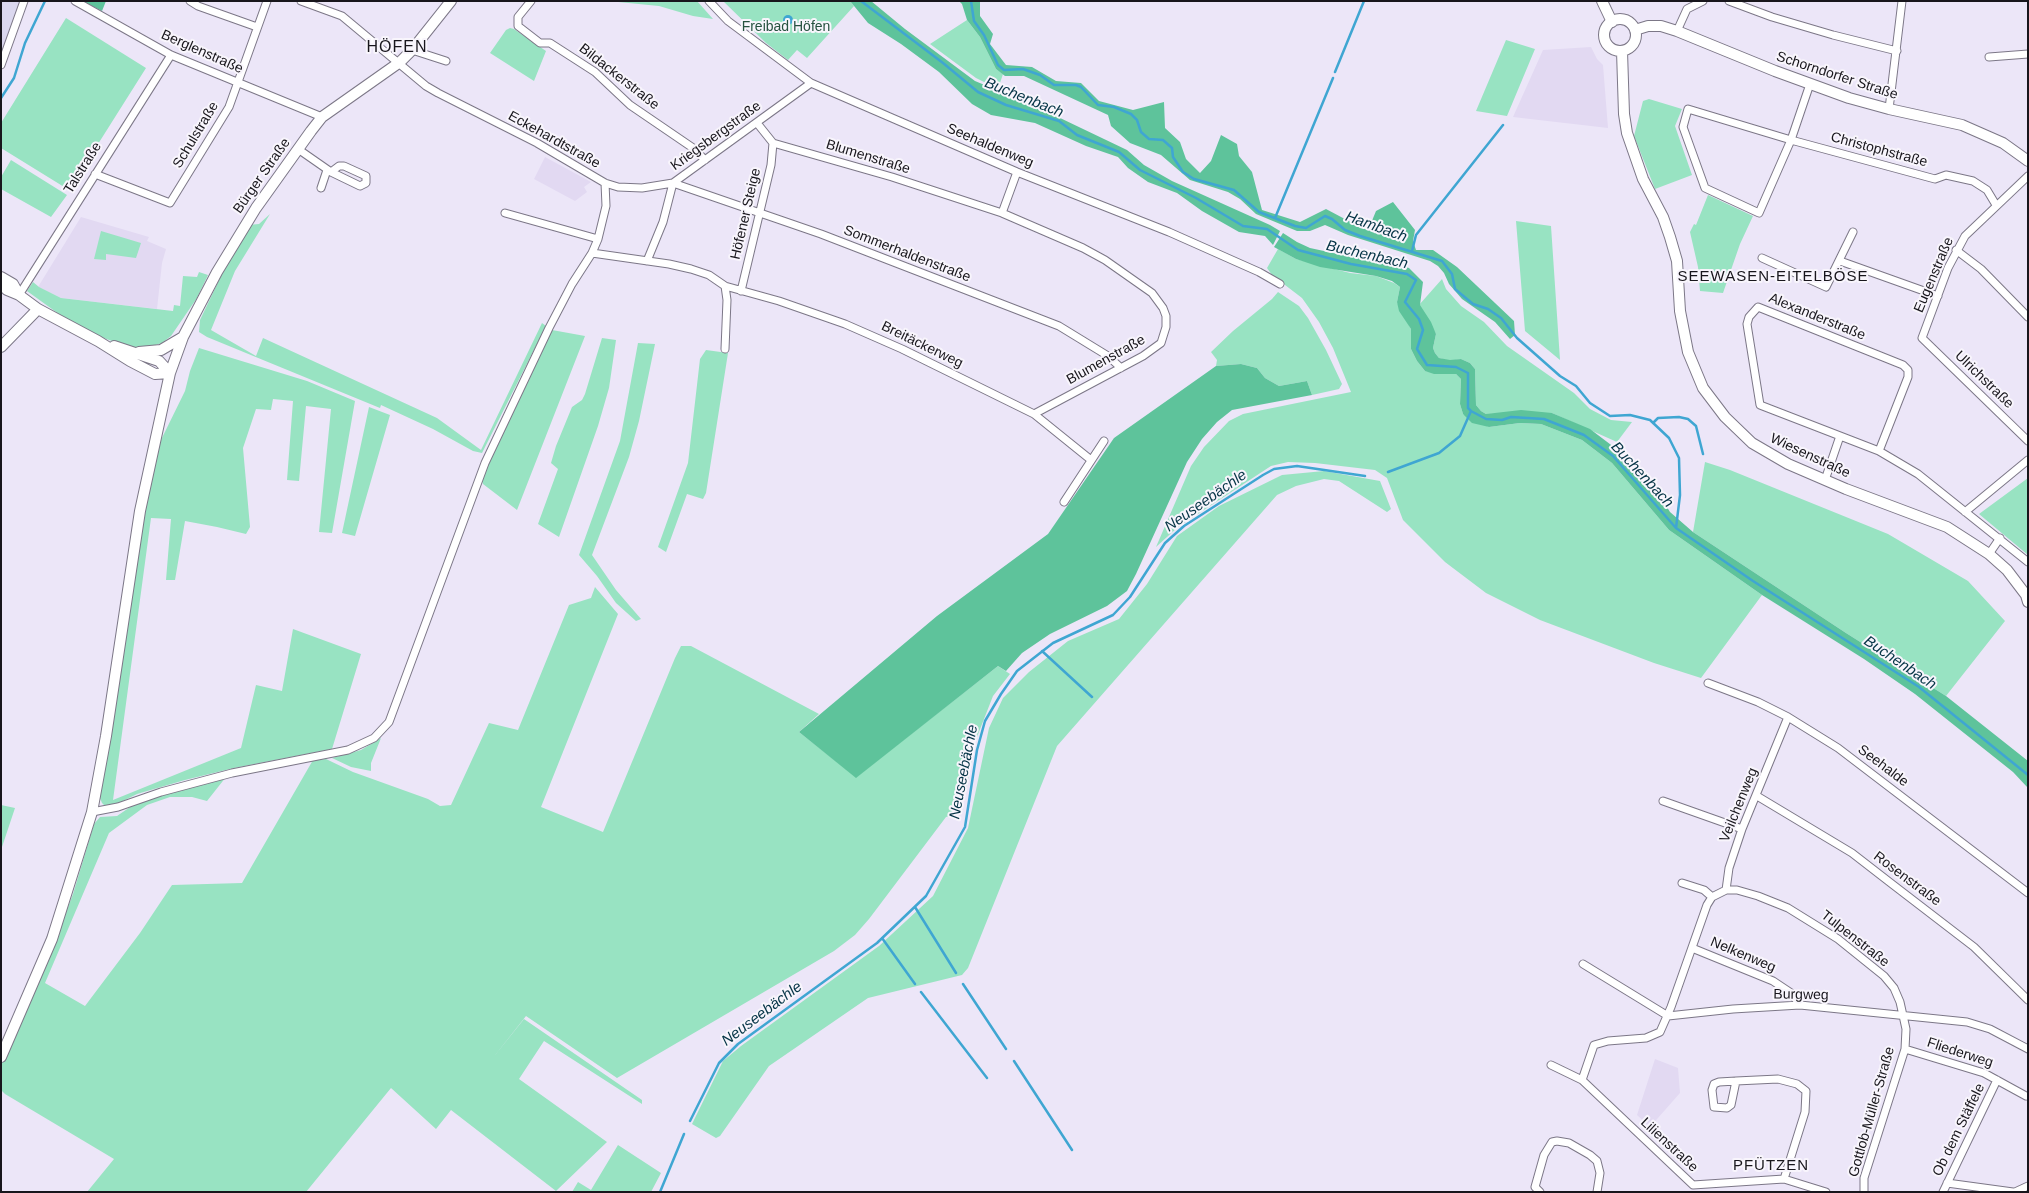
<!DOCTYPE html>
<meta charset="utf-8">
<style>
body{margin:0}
#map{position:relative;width:2029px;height:1193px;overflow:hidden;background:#ece6f8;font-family:Arial,sans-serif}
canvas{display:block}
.frame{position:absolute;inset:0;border:2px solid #18161c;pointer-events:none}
</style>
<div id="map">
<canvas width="2029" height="1193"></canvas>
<div class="frame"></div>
</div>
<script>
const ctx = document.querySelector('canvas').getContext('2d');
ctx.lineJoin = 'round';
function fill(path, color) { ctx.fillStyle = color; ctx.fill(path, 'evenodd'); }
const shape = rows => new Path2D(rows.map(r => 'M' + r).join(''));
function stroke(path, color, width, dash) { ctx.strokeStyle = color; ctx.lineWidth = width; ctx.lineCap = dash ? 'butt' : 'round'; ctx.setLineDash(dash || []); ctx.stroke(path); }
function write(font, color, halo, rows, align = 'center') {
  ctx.font = font + ' Arial,sans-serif'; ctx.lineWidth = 4; ctx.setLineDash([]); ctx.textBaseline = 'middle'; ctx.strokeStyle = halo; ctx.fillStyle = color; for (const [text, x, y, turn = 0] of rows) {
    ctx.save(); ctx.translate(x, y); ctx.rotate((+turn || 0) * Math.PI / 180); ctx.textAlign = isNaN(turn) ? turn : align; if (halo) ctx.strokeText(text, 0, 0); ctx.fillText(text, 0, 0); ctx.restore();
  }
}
const built = shape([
 [1591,47,1597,59,1603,65,1608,128,1513,117,1543,50],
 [545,157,591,182,584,187,587,192,575,201,534,179],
 [81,217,149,237,147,241,166,249,162,263,157,309,61,298,38,287],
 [1655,1059,1678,1068,1680,1093,1650,1127,1637,1115]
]);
const industrial = shape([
 [1,1,20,1,1,54]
]);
const green = shape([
 [608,1,697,1,713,19,693,16,659,6],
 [723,1,850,1,854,6,807,58,797,50,788,60,766,43],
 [66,18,146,68,69,190,1,148,1,123],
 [967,20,980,37,996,69,1003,74,998,89,976,78,930,44],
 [510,28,514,29,546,51,534,81,490,53,506,30],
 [1506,40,1535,49,1507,116,1476,111],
 [1649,99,1682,109,1675,126,1692,175,1655,189,1634,136,1643,101],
 [11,160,67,195,51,217,1,189,1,177],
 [1708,195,1753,216,1740,244,1723,293,1700,291,1698,267,1690,232,1694,224,1696,225],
 [270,214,235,271,211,330,256,356,263,338,437,418,481,450,542,323,546,326,482,453,473,451,433,429,381,405,380,408,207,337,199,332,200,320,230,257,248,225,259,224],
 [1516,221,1551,226,1560,360,1525,331],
 [101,231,141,243,136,258,106,254,106,260,94,259],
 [1278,249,1296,259,1350,273,1376,276,1394,283,1400,287,1397,302,1411,329,1411,349,1417,361,1425,371,1456,374,1461,379,1460,404,1463,414,1489,427,1520,423,1541,424,1582,440,1612,463,1669,530,1762,595,1701,678,1654,663,1540,620,1486,593,1445,562,1403,520,1387,478,1375,470,1315,463,1288,462,1271,466,1178,527,1156,547,1191,466,1204,447,1229,421,1243,414,1351,392,1333,348,1319,322,1302,298,1272,275,1267,268],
 [199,272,208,275,197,298,171,336,162,343,138,350,92,334,63,317,27,291,33,282,39,287,61,298,173,311,174,305,180,306,183,276,197,277],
 [1442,279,1446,289,1461,306,1484,322,1507,346,1574,393,1590,409,1611,420,1632,422,1617,442,1552,413,1486,414,1481,411,1476,405,1475,369,1470,363,1461,359,1450,361,1439,358,1435,353,1433,348,1436,334,1419,305],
 [1278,292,1299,306,1308,318,1326,350,1342,384,1339,389,1312,395,1307,381,1279,386,1265,378,1257,368,1241,364,1216,366,1217,360,1211,352,1233,331,1272,299],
 [552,330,585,336,517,510,483,484,481,477],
 [602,338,616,340,609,388,598,426,559,537,538,524,558,469,551,463,556,446,572,407,582,400,585,394],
 [638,343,655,344,639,421,629,457,592,555,616,590,641,619,636,621,616,603,597,576,579,555,620,441],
 [199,348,307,381,355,401,332,533,319,532,331,409,306,406,299,481,287,480,293,401,273,399,271,410,256,409,243,448,250,527,246,534,217,527,185,521,175,580,166,580,171,519,151,518,113,800,241,748,256,685,282,691,293,629,361,654,332,749,234,768,185,780,137,794,113,806,106,807,102,803,100,798,144,518,159,444,185,391,190,371],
 [706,350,728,353,706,493,703,499,687,494,666,552,658,547,688,463,700,359],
 [369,407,390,415,355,536,342,533],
 [1705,462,1730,470,1888,534,1968,581,2005,621,1946,696,1846,633,1693,532],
 [1324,471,1380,481,1391,509,1387,512,1339,481,1324,479,1296,486,1277,495,1057,746,968,968,962,975,868,998,769,1066,720,1136,716,1138,692,1124,723,1061,741,1046,879,946,933,896,968,828,989,728,1003,698,1029,672,1068,641,1119,619,1147,584,1177,536,1219,506,1282,475],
 [2028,478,2028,555,1979,514],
 [595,587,618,614,541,807,603,832,675,658,681,646,691,646,819,714,799,732,856,777,998,666,1010,674,993,696,975,742,967,785,958,814,946,817,869,919,855,935,834,951,617,1078,526,1016,492,1059,524,1019,642,1100,642,1104,544,1041,519,1079,607,1142,556,1191,451,1110,436,1129,391,1088,306,1192,87,1192,114,1159,5,1094,1,1090,1,1065,39,982,73,894,94,824,100,817,117,816,139,801,226,777,207,801,192,797,170,797,147,805,109,833,45,983,85,1006,140,933,172,885,242,883,313,760,326,759,353,772,428,799,440,806,451,805,489,723,518,730,569,605,591,598],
 [381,738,371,763,371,771,351,767,332,758,361,750],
 [1,805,15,808,1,850],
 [618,1145,661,1173,651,1192,572,1192,578,1182,591,1190]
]);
const forest = shape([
 [82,1,106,1,102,11],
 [850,1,871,1,905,29,975,81,1035,106,1127,150,1144,165,1172,181,1270,225,1280,231,1273,245,1265,236,1239,232,1202,211,1177,193,1148,182,1128,168,1118,157,1086,146,1035,123,991,115,972,104,939,72,901,44,868,23],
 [959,1,980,1,980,16,993,34,990,44,1006,65,1032,67,1056,81,1081,83,1099,101,1133,110,1164,102,1165,128,1180,142,1186,159,1200,173,1211,161,1221,135,1237,144,1239,156,1252,172,1262,210,1300,222,1326,209,1358,226,1369,228,1376,211,1393,202,1415,230,1413,241,1416,250,1433,250,1457,267,1514,321,1515,335,1510,339,1495,322,1462,299,1449,284,1444,273,1438,266,1430,261,1348,235,1325,225,1310,231,1297,231,1256,214,1240,199,1228,192,1190,180,1161,155,1130,143,1111,126,1108,115,1024,76,1005,76,996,69,980,37,967,20,962,4],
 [1283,233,1297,242,1310,248,1347,256,1391,262,1409,268,1423,282,1420,305,1431,322,1436,334,1433,348,1435,353,1439,358,1450,360,1461,359,1470,363,1475,369,1476,405,1481,411,1486,414,1521,410,1552,413,1590,429,1631,460,1649,478,1670,512,1693,532,1846,633,1946,696,2028,761,2028,788,2013,772,1915,694,1864,659,1762,595,1669,530,1612,463,1582,440,1541,424,1520,423,1489,427,1472,423,1463,414,1460,404,1461,379,1456,374,1434,374,1425,371,1417,361,1411,349,1411,329,1399,311,1397,302,1400,287,1392,281,1376,276,1320,267,1296,259,1274,247],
 [1241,364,1257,368,1265,378,1279,386,1307,381,1312,395,1232,410,1217,422,1202,439,1187,462,1136,574,1127,591,1107,606,1050,634,1022,653,1006,671,998,666,856,778,799,732,937,616,1048,534,1114,438,1216,366]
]);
const water = shape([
 '783 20a5 5 0 1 1 10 0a5 5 0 1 1-10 0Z'
]);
const stream = shape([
 [861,1,943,63,978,92,1006,105,1059,121,1077,135,1119,152,1140,170,1196,198,1243,226,1267,229,1298,250,1351,264,1407,274,1416,280,1405,302,1419,319,1423,330,1417,349,1427,365,1456,367,1468,373,1468,408,1471,411,1486,419,1502,420,1511,417,1544,419,1584,435,1613,456,1676,528,1753,581,1919,687,2028,775],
 [971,1,974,21,984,35,998,65,1004,70,1023,69,1040,75,1054,85,1076,85,1081,87,1098,105,1114,107,1131,114,1137,120,1141,132,1149,139,1163,140,1172,148,1173,157,1183,172,1194,179,1234,190,1259,212,1295,226,1306,228,1325,216,1332,219,1345,230,1360,236,1442,261,1452,274,1455,289,1473,304,1488,309,1501,318,1517,338,1560,376,1576,386,1590,403,1610,416,1630,415,1650,420,1669,438,1679,458,1680,495,1676,528],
 [1335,72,1364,1],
 [1,98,14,78,25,43,45,1],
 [1275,218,1333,78],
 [1412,251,1416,235,1503,125],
 [1653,423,1658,418,1679,417,1688,419,1696,426,1703,454],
 [1388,472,1439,453,1460,436,1471,411],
 [1042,651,1092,697],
 [915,907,956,973],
 [882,938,915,984],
 [963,984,1006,1049],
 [921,992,987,1078],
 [1014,1061,1072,1150],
 [690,1121,719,1063,738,1044,877,943,926,896,965,827,977,750,985,721,1001,694,1017,671,1053,643,1113,615,1130,597,1165,543,1184,526,1263,475,1274,469,1297,466,1365,476],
 [660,1192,684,1134]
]);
const street = shape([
 [75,1,171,55,322,117],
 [190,1,198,6,257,27],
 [301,1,342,16,426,86,438,93,537,143,605,183,618,187,642,188,673,183,811,83],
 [531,1,518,17,518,26,540,43,550,43,595,72,630,105,693,148,705,160],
 [709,1,728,21,811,83,1017,172,1169,232,1259,272,1280,284],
 [1729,1,1772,17,1833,35,1897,51],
 [1677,31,1687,9,1703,1],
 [412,50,446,61],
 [1989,57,2028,54],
 [1,65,24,1],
 [1810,84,1791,140,1759,213,1705,188,1683,127,1688,109,1791,140,1935,179,1946,175,1973,181,1987,190,1996,205],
 [1889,109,1902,1],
 [757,123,773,143,892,177,1002,213,1083,248,1105,260,1152,293,1163,308,1166,316,1166,327,1161,343,1143,356,1034,414],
 [298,149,331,172,360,186,366,183,366,176,344,166,339,166,331,172],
 [95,174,170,203,229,107,267,1],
 [2028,176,1965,236,1948,268,1922,338,2028,441],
 [321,188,327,170],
 [505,213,598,239],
 [1002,213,1017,172],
 [1956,250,1981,269,2028,317],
 [592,253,669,264,691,269,709,275,725,286,779,301,845,324,902,349,1034,414,1091,460],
 [1762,258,1826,287,1853,232],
 [647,261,663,222,673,183,821,234,1059,326,1108,356,1121,368],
 [1840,261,1938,296],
 [725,286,727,300,725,349],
 [741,291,771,165,773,143],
 [19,295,171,55],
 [1879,451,1908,377,1908,370,1903,365,1758,307,1749,317,1747,324,1760,405,1879,451,1918,474,2028,562],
 [1825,480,1840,436],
 [1064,502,1104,441],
 [1965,512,2028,460],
 [1989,554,2000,538],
 [1708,683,1758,702,1788,717,1838,748,2028,893],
 [1757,796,1852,853,1892,884,1974,947,2028,1000],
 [1663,801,1742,829],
 [92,812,118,807,161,792,232,773,348,750,374,738,389,722,485,463,549,328,572,284,592,253,598,239,606,206,605,183],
 [1682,883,1704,890,1712,897],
 [1726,890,1729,868,1742,829,1788,717],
 [1692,948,1773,981,1791,993,1800,1005],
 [1583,964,1668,1016,1733,1009,1800,1005,1967,1022,1990,1029,2028,1049],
 [1905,1049,1984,1073,2026,1096],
 [1551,1065,1582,1080,1693,1185,1784,1179,1826,1192],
 [1582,1080,1594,1045,1608,1041,1646,1038,1660,1032,1671,1007,1707,905,1712,897,1726,890,1737,890,1758,896,1788,908,1838,939,1884,976,1894,988,1900,1002,1906,1029,1905,1049,1864,1178,1864,1192],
 [1736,1081,1731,1105,1727,1108,1714,1107,1712,1090,1714,1084,1719,1082,1736,1081,1778,1079,1797,1084,1806,1091,1805,1112,1784,1179],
 [1947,1183,2013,1192],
 [1540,1192,1535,1187,1544,1155,1552,1142,1557,1141,1569,1143,1590,1155,1597,1161,1600,1173,1597,1192],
 [1943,1192,1997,1080],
 [2015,1192,2028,1186]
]);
const secondary = shape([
 [1602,1,1612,22],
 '1604 35a16 16 0 1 1 32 0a16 16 0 1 1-32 0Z',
 [1635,30,1648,26,1661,26,1677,31,1775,71,1849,98,1889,109,1962,125,2003,143,2028,161],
 [1622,51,1624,114,1627,133,1643,179,1663,217,1670,237,1677,261,1680,311,1688,352,1703,388,1725,417,1752,443,1788,464,1846,489,1947,527,1989,554,2007,570,2026,595,2028,602],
 [1,277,13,284,19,295],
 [1,284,7,290,19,295,38,309,98,341,130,361,155,374,170,373],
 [114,346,159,361,170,373],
 [1,347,38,309],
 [139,352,161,350,183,337],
 [1,1057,52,939,92,812,106,736,140,511,170,373,183,337,217,272,256,208,311,131,322,117,400,62,412,50,451,1]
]);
const parkNames = [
 ["Freibad Höfen",786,27]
];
const streetNames = [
 ["Berglenstraße",202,52,24],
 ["Schorndorfer Straße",1837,76,18],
 ["Bildackerstraße",619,77,38],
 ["Schulstraße",196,135,-59],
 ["Kriegsbergstraße",716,136,-36],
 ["Eckehardtstraße",554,140,29],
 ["Seehaldenweg",990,146,23],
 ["Christophstraße",1879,150,15],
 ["Blumenstraße",868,157,17],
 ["Talstraße",83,168,-58],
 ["Bürger Straße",262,176,-55],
 ["Höfener Steige",746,214,-77],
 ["Sommerhaldenstraße",907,254,21],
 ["Eugenstraße",1934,275,-67],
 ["Alexanderstraße",1817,317,22],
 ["Breitäckerweg",922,345,26],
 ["Blumenstraße",1106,360,-29],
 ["Ulrichstraße",1984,380,44],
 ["Wiesenstraße",1810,456,25],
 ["Seehalde",1883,766,37],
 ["Veilchenweg",1739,805,-68],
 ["Rosenstraße",1907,879,37],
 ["Tulpenstraße",1855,939,38],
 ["Nelkenweg",1743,955,23],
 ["Burgweg",1801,995,1],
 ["Fliederweg",1960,1053,18],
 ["Gottlob-Müller-Straße",1872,1112,-74],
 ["Ob dem Stäffele",1959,1130,-64],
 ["Lilienstraße",1669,1145,43]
];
const waterNames = [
 ["Buchenbach",1024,98,22],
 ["Hambach",1376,227,20],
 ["Buchenbach",1367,255,13],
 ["Buchenbach",1642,475,47],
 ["Neuseebächle",1206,501,-35],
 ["Buchenbach",1900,663,34],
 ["Neuseebächle",964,772,-79],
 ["Neuseebächle",762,1014,-37]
];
const neighbourhoodNames = [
 ["SEEWASEN-EITELBÖSE",1773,277],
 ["PFÜTZEN",1771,1166]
];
const quarterNames = [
 ["HÖFEN",397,48]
];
fill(built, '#e2d9f2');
fill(industrial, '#dbd8ef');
fill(green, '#98e3c2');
fill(forest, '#5ec39b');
fill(water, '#3fa6d2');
stroke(stream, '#3fa6d2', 2.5);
stroke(street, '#7c7787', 9);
stroke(secondary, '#7c7787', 12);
stroke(street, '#fff', 7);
stroke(secondary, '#fff', 10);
write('14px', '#26513f', '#f8f5fc', parkNames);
write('14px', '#18161c', '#f8f5fc', streetNames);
write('italic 15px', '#053446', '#f8f5fc', waterNames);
ctx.letterSpacing = '1px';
write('15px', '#18161c', '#f8f5fc', neighbourhoodNames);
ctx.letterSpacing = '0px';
ctx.letterSpacing = '1px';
write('16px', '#18161c', '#f8f5fc', quarterNames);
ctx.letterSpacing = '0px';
</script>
